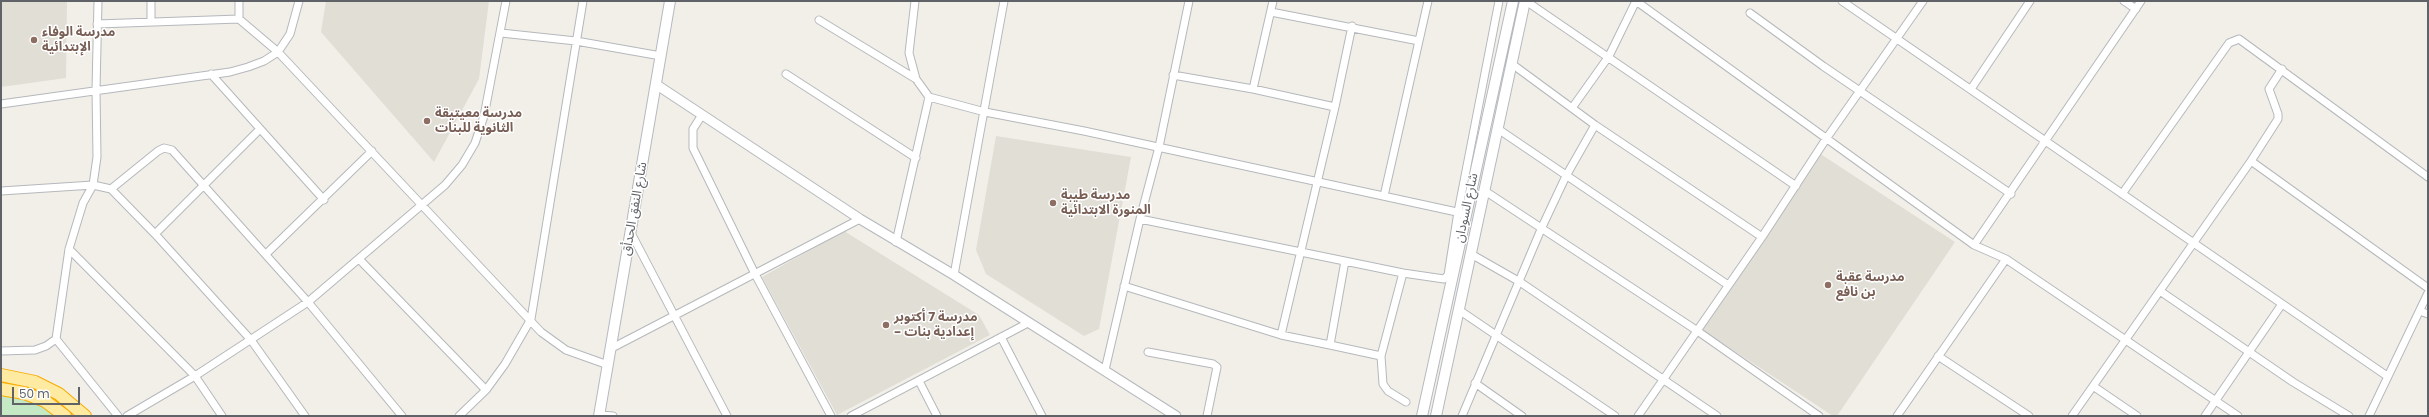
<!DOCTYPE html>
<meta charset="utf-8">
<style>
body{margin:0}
#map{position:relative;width:2429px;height:417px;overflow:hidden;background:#f1efe8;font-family:Poppins,sans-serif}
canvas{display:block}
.frame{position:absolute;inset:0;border:2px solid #5f6368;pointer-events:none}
.scale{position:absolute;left:12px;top:387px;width:68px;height:18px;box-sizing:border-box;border:2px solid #5f6368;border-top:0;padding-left:5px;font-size:12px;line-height:14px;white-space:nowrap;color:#5f6368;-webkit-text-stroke:3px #fff;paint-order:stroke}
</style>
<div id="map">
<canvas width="2429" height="417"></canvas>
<div class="frame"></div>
<div class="scale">50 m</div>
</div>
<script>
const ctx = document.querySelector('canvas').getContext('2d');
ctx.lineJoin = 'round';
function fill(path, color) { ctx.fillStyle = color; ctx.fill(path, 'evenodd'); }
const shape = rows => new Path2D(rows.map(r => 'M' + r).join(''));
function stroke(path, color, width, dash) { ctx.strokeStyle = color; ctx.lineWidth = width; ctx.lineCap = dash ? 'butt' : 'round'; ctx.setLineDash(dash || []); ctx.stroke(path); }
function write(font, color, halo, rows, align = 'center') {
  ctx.font = font + ' Poppins,"Noto Sans Arabic",sans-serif'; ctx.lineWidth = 3; ctx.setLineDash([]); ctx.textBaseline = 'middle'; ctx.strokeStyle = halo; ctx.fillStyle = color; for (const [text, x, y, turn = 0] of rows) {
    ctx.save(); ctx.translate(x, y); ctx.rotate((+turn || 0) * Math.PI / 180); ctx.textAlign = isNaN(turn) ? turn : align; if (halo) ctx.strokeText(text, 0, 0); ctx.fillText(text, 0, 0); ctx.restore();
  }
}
const education = shape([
 [1,1,67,1,66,78,1,87],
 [326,1,489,1,479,79,434,162,321,32],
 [996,136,1131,157,1099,329,1084,336,986,274,976,250],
 [1819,153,1955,242,1837,416,1833,416,1701,329],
 [844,231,979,315,990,335,837,415,762,277]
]);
const green = shape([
 [1,391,24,395,61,416,1,416]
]);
const minor = shape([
 [98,1,96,90,97,157,93,185,83,203,69,249,56,339,118,416],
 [151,1,151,21],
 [915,1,909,53,916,79],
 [1526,1,1796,186],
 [1636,1,1974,245,2006,259,2238,416],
 [1842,1,2387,376],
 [2124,1,2136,9],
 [1271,12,1419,41],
 [1750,13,1823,66,2011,194],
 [239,19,278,52,541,332,566,350,608,365],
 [819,20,916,79,929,97,985,112,1084,131,1466,214],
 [97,24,239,19,239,1],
 [501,33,576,41,661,56],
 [1512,64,1595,125,1762,237],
 [211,74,324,200],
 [786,74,916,158],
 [1173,75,1253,89,1335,107],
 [1253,89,1273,1],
 [1971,89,2030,1],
 [1,104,230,72,248,67,264,61,278,52,290,34,299,1],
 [1572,108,1609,56,1636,1],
 [702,115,693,129,693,148,755,274,831,416],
 [1498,129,1728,285],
 [2251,161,2428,288],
 [111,189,158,151,164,148,172,150,308,302,402,416],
 [1,191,93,185,111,189,155,234,251,340,305,416],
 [1485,191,1696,330,1819,416],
 [2122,194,2229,43,2239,39,2428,177],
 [1384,196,1428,1],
 [1140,219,1403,273,1444,279,1448,275,1458,212,1499,1],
 [631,233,727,416],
 [155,234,260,129],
 [896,242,929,97],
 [1974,245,2141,1],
 [69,249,195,376,222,416],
 [266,254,372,151],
 [1471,254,1520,282,1717,416],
 [360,260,486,390],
 [1345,261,1330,345,1381,356,1403,273],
 [954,275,1004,1],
 [1124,286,1281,335,1330,345],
 [2160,291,2293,382,2349,416],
 [1459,310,1615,416],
 [2420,311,2428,314],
 [1281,335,1335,107,1352,26],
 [1001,337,1042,416],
 [612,348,860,219],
 [1,351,35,350,46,346,56,339],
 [1148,352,1213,364,1217,367,1207,416],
 [1381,356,1383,384,1388,391,1406,402],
 [1938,356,2029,416],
 [1105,370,1140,219,1159,147,1189,1],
 [919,381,937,416],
 [1475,383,1522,416],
 [2093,386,2137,416],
 [600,415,613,416],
 [127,416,195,376,308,302,445,185,462,165,475,143,484,116,506,1],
 [459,416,486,390,505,364,531,319,583,1],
 [851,416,1028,323],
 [1462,416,1542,227,1566,176,1595,125],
 [1638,416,1762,237,1826,139,1923,1],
 [1897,416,2006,259],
 [2072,416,2251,161,2278,119,2278,114,2269,89,2282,69],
 [2205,416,2282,304],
 [2369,416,2428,293]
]);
const tertiary = shape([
 [657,85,860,219,954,275,1176,416]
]);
const secondary = shape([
 [599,416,670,1],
 [1422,416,1513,1],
 [1436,416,1525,1]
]);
const trunk = shape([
 [1,375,35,382,59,394,85,416],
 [1,389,24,393,45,401,65,416]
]);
const markers = [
 [34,40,4,"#8d6e63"],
 [427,121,4,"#8d6e63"],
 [1053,203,4,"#8d6e63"],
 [1828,285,4,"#8d6e63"],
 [886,325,4,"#8d6e63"]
];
const educationNames = [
 ["مدرسة الوفاء",42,33],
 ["الإبتدائية",42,48],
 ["مدرسة معيتيقة",435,114],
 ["الثانوية للبنات",435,129],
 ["مدرسة طيبة",1061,196],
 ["المنورة الابتدائية",1061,211],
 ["مدرسة عقبة",1836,278],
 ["بن نافع",1836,293],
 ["مدرسة 7 أكتوبر",894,318],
 ["- إعدادية بنات",894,333]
];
const streetNames = [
 ["شارع السودان",1467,208,-78],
 ["شارع النفق الحدأق",635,209,-80]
];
fill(education, '#e1ded6');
fill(green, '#c5e8c5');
stroke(minor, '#b5b8bc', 9);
stroke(tertiary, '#b5b8bc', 11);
stroke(secondary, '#b6babf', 12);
stroke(trunk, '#f9ab00', 14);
stroke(minor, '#fff', 7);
stroke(tertiary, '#fff', 9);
stroke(secondary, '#fff', 10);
stroke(trunk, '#feeaa1', 12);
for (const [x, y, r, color] of markers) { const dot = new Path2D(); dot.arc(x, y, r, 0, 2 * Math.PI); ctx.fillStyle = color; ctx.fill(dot); stroke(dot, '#fff', 1.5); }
write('bold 13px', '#785e54', '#fff', educationNames, 'left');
write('13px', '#5f6368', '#fff', streetNames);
</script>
